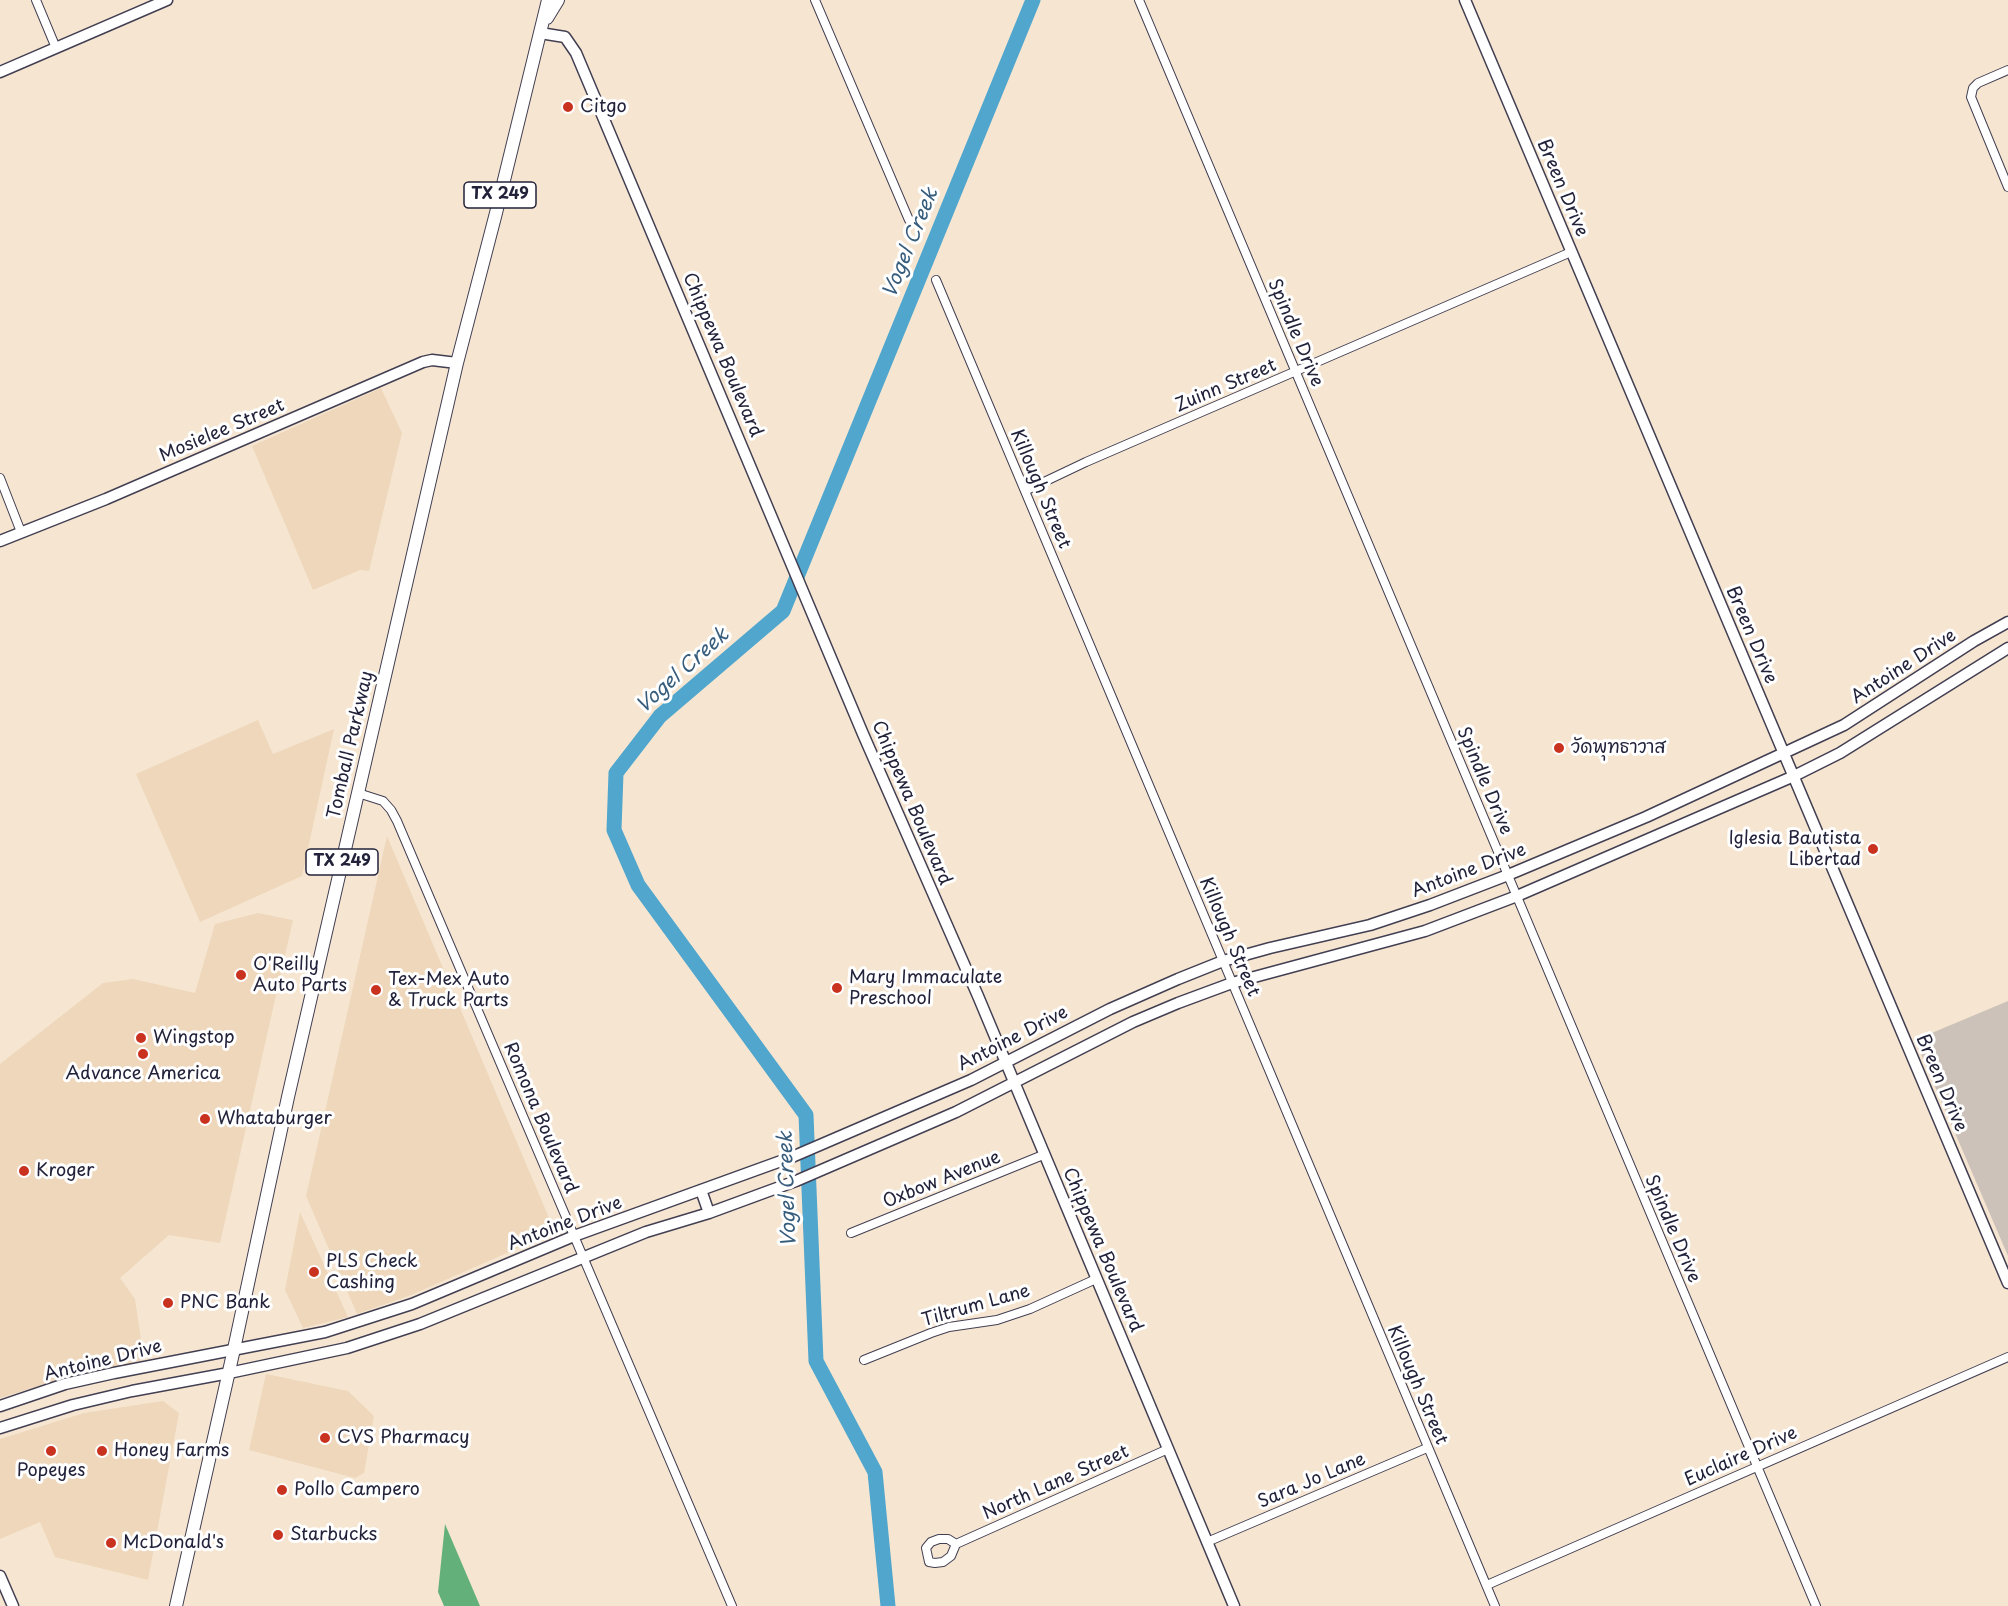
<!DOCTYPE html>
<meta charset="utf-8">
<style>
body{margin:0}
canvas{display:block;background:#f6e6d1}
</style>
<canvas width="2008" height="1606"></canvas>
<script>
const ctx = document.querySelector('canvas').getContext('2d');
ctx.lineJoin = 'round';
function fill(path, color) { ctx.fillStyle = color; ctx.fill(path, 'evenodd'); }
const shape = rows => new Path2D(rows.map(r => 'M' + r).join(''));
function stroke(path, color, width, dash) { ctx.strokeStyle = color; ctx.lineWidth = width; ctx.lineCap = dash ? 'butt' : 'round'; ctx.setLineDash(dash || []); ctx.stroke(path); }
function write(font, color, halo, rows, align = 'center') {
  ctx.font = font + ' "Playpen Sans","Playpen Sans Thai",sans-serif'; ctx.lineWidth = 6; ctx.setLineDash([]); ctx.textBaseline = 'middle'; ctx.strokeStyle = halo; ctx.fillStyle = color; for (const [text, x, y, turn = 0] of rows) {
    ctx.save(); ctx.translate(x, y); ctx.rotate((+turn || 0) * Math.PI / 180); ctx.textAlign = isNaN(turn) ? turn : align; if (halo) ctx.strokeText(text, 0, 0); ctx.fillText(text, 0, 0); ctx.restore();
  }
}
const built = shape([
 [381,388,402,433,369,571,360,570,313,590,252,446],
 [258,720,273,754,334,729,302,876,200,922,136,774],
 [387,836,555,1232,411,1295,357,1314,306,1196],
 [258,913,293,920,220,1243,169,1235,120,1278,135,1299,144,1360,71,1376,0,1398,0,1064,103,983,133,979,195,993,215,924],
 [300,1212,348,1317,303,1328,285,1290],
 [266,1374,348,1391,374,1416,364,1473,355,1478,249,1450],
 [163,1401,179,1413,148,1580,55,1557,40,1522,0,1539,0,1439,84,1413]
]);
const industrial = shape([
 [2008,1001,2008,1256,1915,1040]
]);
const forest = shape([
 [445,1524,480,1606,444,1606,438,1592]
]);
const river = shape([
 [888,1606,875,1472,816,1361,806,1115,638,885,614,830,616,773,660,716,783,611,1033,0]
]);
const street = shape([
 [36,0,56,48],
 [815,0,909,220],
 [1139,0,1816,1606],
 [2008,70,1978,83,1973,88,1971,97,2008,187],
 [936,280,1495,1606],
 [0,478,21,532],
 [1025,491,1086,462,1571,252],
 [358,793,383,801,391,810,397,821,732,1606],
 [851,1233,1043,1155],
 [864,1360,931,1333,949,1327,997,1320,1030,1309,1096,1279],
 [1207,1542,1427,1448],
 [956,1544,948,1539,939,1539,931,1542,926,1548,929,1562,935,1563,943,1562,951,1556,956,1544,1168,1449],
 [1487,1585,2008,1357]
]);
const secondary = shape([
 [1465,0,2008,1283],
 [540,33,565,37,576,53,863,734,978,996,1234,1606],
 [0,72,167,0],
 [0,541,106,499,423,362,432,360,457,363],
 [701,1190,709,1213],
 [0,1406,65,1384,114,1373,325,1332,412,1304,574,1236,792,1157,971,1080,1110,1009,1178,979,1223,961,1270,948,1370,925,1430,905,1508,875,1646,817,1844,725,1974,641,2008,622],
 [0,1428,73,1405,132,1391,229,1373,347,1348,420,1324,646,1232,709,1213,796,1181,956,1112,1133,1022,1178,1003,1232,983,1425,931,1517,896,1794,776,1840,753,2008,648],
 [0,1576,13,1606]
]);
const primary = shape([
 [547,18,558,0],
 [176,1606,234,1349,288,1097,457,363,496,213,548,0]
]);
const markers = [
 [568,107,6,"#c8321e"],
 [1559,748,6,"#c8321e"],
 [1873,849,6,"#c8321e"],
 [241,975,6,"#c8321e"],
 [837,988,6,"#c8321e"],
 [376,990,6,"#c8321e"],
 [141,1038,6,"#c8321e"],
 [143,1054,6,"#c8321e"],
 [205,1119,6,"#c8321e"],
 [24,1171,6,"#c8321e"],
 [314,1272,6,"#c8321e"],
 [168,1303,6,"#c8321e"],
 [325,1438,6,"#c8321e"],
 [51,1451,6,"#c8321e"],
 [102,1451,6,"#c8321e"],
 [282,1490,6,"#c8321e"],
 [278,1535,6,"#c8321e"],
 [111,1543,6,"#c8321e"]
];
const shields = [
 [500,195,72],
 [342,862,72]
];
const shieldNames = [
 ["TX 249",500,195],
 ["TX 249",342,862]
];
const poiNames = [
 ["Citgo",580,107],
 ["วัดพุทธาวาส",1571,748],
 ["Iglesia Bautista",1861,839,"right"],
 ["Libertad",1861,860,"right"],
 ["O'Reilly",253,965],
 ["Auto Parts",253,986],
 ["Mary Immaculate",849,978],
 ["Preschool",849,999],
 ["Tex-Mex Auto",388,980],
 ["& Truck Parts",388,1001],
 ["Wingstop",153,1038],
 ["Advance America",143,1074,"center"],
 ["Whataburger",217,1119],
 ["Kroger",36,1171],
 ["PLS Check",326,1262],
 ["Cashing",326,1283],
 ["PNC Bank",180,1303],
 ["CVS Pharmacy",337,1438],
 ["Honey Farms",114,1451],
 ["Popeyes",51,1471,"center"],
 ["Pollo Campero",294,1490],
 ["Starbucks",290,1535],
 ["McDonald's",123,1543]
];
const streetNames = [
 ["Breen Drive",1562,188,67],
 ["Spindle Drive",1295,333,67],
 ["Chippewa Boulevard",722,355,67],
 ["Zuinn Street",1226,386,-23],
 ["Mosielee Street",222,431,-23],
 ["Killough Street",1040,489,67],
 ["Breen Drive",1751,635,67],
 ["Antoine Drive",1904,667,-33],
 ["Tomball Parkway",351,745,-77],
 ["Spindle Drive",1484,781,67],
 ["Chippewa Boulevard",911,803,67],
 ["Antoine Drive",1469,871,-21],
 ["Killough Street",1229,937,67],
 ["Antoine Drive",1013,1039,-27],
 ["Breen Drive",1941,1083,67],
 ["Romona Boulevard",540,1118,67],
 ["Oxbow Avenue",942,1180,-22],
 ["Antoine Drive",565,1224,-21],
 ["Spindle Drive",1672,1229,67],
 ["Chippewa Boulevard",1102,1250,67],
 ["Tiltrum Lane",976,1306,-16],
 ["Antoine Drive",103,1361,-14],
 ["Killough Street",1417,1385,67],
 ["Euclaire Drive",1741,1457,-24],
 ["Sara Jo Lane",1312,1481,-23],
 ["North Lane Street",1056,1483,-24]
];
const waterNames = [
 ["Vogel Creek",911,243,-68],
 ["Vogel Creek",683,671,-42],
 ["Vogel Creek",788,1189,-92]
];
fill(built, '#eed7bb');
fill(industrial, '#ccc2b9');
fill(forest, '#63b07a');
stroke(river, '#51a6cd', 15);
stroke(street, '#423f52', 10);
stroke(secondary, '#423f52', 13);
stroke(primary, '#423f52', 14);
stroke(street, '#fff', 8);
stroke(secondary, '#fff', 10);
stroke(primary, '#fff', 12);
for (const [x, y, r, color] of markers) { const dot = new Path2D(); dot.arc(x, y, r, 0, 2 * Math.PI); ctx.fillStyle = color; ctx.fill(dot); stroke(dot, '#fff', 2); }
for (const [x, y, w] of shields) { const box = new Path2D(); box.roundRect(x - w / 2, y - 13, w, 26, 4.5); ctx.fillStyle = '#fff'; ctx.fill(box); stroke(box, '#22223b', 1.5); }
write('bold 16px', '#22223b', null, shieldNames);
write('18px', '#22223b', '#fff', poiNames, 'left');
write('18px', '#22223b', '#fff', streetNames);
write('italic 20px', '#375d7d', '#fff', waterNames);
</script>
